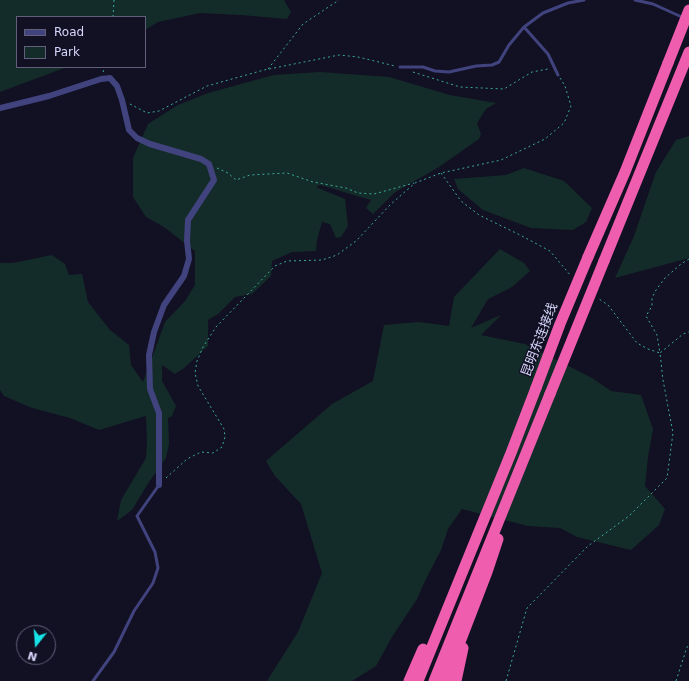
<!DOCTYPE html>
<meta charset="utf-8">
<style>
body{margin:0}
#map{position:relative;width:689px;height:681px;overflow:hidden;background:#121023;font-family:"DejaVu Sans",sans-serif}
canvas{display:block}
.legend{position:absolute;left:16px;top:16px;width:130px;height:52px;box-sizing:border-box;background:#121023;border:1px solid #615f79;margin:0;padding:5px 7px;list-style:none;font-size:12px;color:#d7d6fb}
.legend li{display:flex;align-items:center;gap:8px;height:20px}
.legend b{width:20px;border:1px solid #615f79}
.north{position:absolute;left:16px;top:625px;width:40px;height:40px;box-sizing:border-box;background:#121023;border:1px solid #615f79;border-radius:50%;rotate:197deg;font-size:11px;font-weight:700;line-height:16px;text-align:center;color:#d7d6fb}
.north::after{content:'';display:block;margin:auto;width:14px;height:18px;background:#16e3e7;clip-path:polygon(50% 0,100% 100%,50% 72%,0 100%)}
</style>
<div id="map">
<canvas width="689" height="681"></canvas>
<ul class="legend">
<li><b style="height:5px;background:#40437d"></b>Road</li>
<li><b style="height:11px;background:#142c29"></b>Park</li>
</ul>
<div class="north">N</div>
</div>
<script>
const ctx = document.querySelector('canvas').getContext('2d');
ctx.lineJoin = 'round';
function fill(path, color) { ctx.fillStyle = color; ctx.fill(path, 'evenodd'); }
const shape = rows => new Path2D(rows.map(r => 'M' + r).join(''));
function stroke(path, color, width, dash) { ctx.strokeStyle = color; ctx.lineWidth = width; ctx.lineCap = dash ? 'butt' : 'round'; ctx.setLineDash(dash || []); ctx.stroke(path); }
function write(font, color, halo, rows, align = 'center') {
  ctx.font = font + ' "DejaVu Sans","Noto Sans SC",sans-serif'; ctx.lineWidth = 3; ctx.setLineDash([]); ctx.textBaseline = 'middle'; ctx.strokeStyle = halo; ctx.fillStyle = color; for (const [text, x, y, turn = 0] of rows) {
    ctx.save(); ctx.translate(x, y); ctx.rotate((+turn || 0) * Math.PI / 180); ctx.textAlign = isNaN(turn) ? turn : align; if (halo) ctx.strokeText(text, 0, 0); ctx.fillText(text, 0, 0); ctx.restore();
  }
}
const green = shape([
 [0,0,284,0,291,12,287,19,241,15,200,13,158,22,145,30,145,17,17,17,17,67,67,67,0,92],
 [320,72,389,77,450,95,496,103,486,109,477,123,481,134,479,139,439,167,394,193,373,214,366,208,371,200,320,185,316,187,345,199,348,226,341,237,336,238,330,224,322,222,317,240,316,251,292,252,272,261,271,276,252,294,235,297,218,314,208,320,208,346,184,368,175,374,162,365,162,381,176,406,172,416,168,418,169,444,166,458,149,482,132,510,117,521,121,500,146,458,147,442,146,416,99,430,70,418,32,408,4,396,0,390,0,263,13,263,52,255,65,264,69,275,82,274,88,302,110,330,129,345,131,365,143,382,165,322,185,301,195,285,195,251,164,227,146,217,133,197,133,158,148,124,178,105,208,93,274,75],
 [689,136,689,258,615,278,634,236,656,172,676,140],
 [524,168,564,181,592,208,586,222,573,230,531,228,483,210,458,189,454,179,506,175],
 [500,249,524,263,530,271,512,287,488,299,471,328,501,315,481,335,525,344,592,378,611,391,641,395,653,429,648,457,645,486,665,509,659,525,631,550,577,537,560,528,528,526,462,509,448,529,441,550,425,581,417,599,392,637,376,666,352,681,267,681,298,632,322,573,301,504,275,476,266,461,332,404,373,381,384,325,419,322,449,326,454,297]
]);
const path = shape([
 [113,17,114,0],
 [268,69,303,24,339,0],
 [103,72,105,67],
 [413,72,460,87,504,89,532,72,548,69,550,70],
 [130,104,147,113,159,111,207,86,264,70,339,55,358,57,395,66],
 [217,168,228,173,236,180,250,175,287,173,313,182,346,188,358,193,374,194,414,183],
 [441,173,461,201,479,215,520,235,550,251,571,276],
 [689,259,681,264,665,278,656,290,652,298,652,306,646,316,657,335,660,353,683,334,689,332],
 [166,478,187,459,201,452,213,453,222,447,225,437,224,429,198,386,195,373,197,361,203,347,216,327,275,266,287,261,322,260,337,255,356,241,391,204,415,183,441,173,501,160,545,139,564,123,571,106,565,86,560,78],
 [506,681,527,608,588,546,629,516,667,478,673,433,663,380,660,353,648,349,637,343,608,305,599,299],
 [676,681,687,647,689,646]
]);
const service = shape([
 [635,0,653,4,684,18],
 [524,27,548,54,558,75],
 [400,67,423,67,435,71,449,72,476,66,492,65,499,62,509,45,524,27,543,13,568,3,584,0],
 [93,681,114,652,134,611,153,583,158,568,155,552,137,516,159,485]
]);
const minor = shape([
 [0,108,49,96,101,79,110,78,117,86,122,100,129,130,137,138,150,144,201,159,209,164,214,180,188,220,187,241,189,259,184,276,164,305,154,332,149,355,150,389,159,413,159,485]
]);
const motorway = shape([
 [588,257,625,172,668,63],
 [604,261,689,52],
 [409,681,423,649],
 [418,681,511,453,536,388],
 [434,681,550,394],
 [445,681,487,572,498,539],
 [456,681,463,648]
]);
const motorwayBridge = shape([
 [668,63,689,10],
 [536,388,560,324,588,257],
 [550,394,604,261]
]);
const streetNames = [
 ["昆明东连接线",540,340,-69]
];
fill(green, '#142c29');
stroke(path, '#3baa9a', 1, [2, 3]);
stroke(service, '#40437d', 3);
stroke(minor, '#40437d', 6);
stroke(motorway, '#ef5daf', 11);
stroke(motorwayBridge, '#ef5daf', 11);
write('13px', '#d7d6fb', '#121023', streetNames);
</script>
